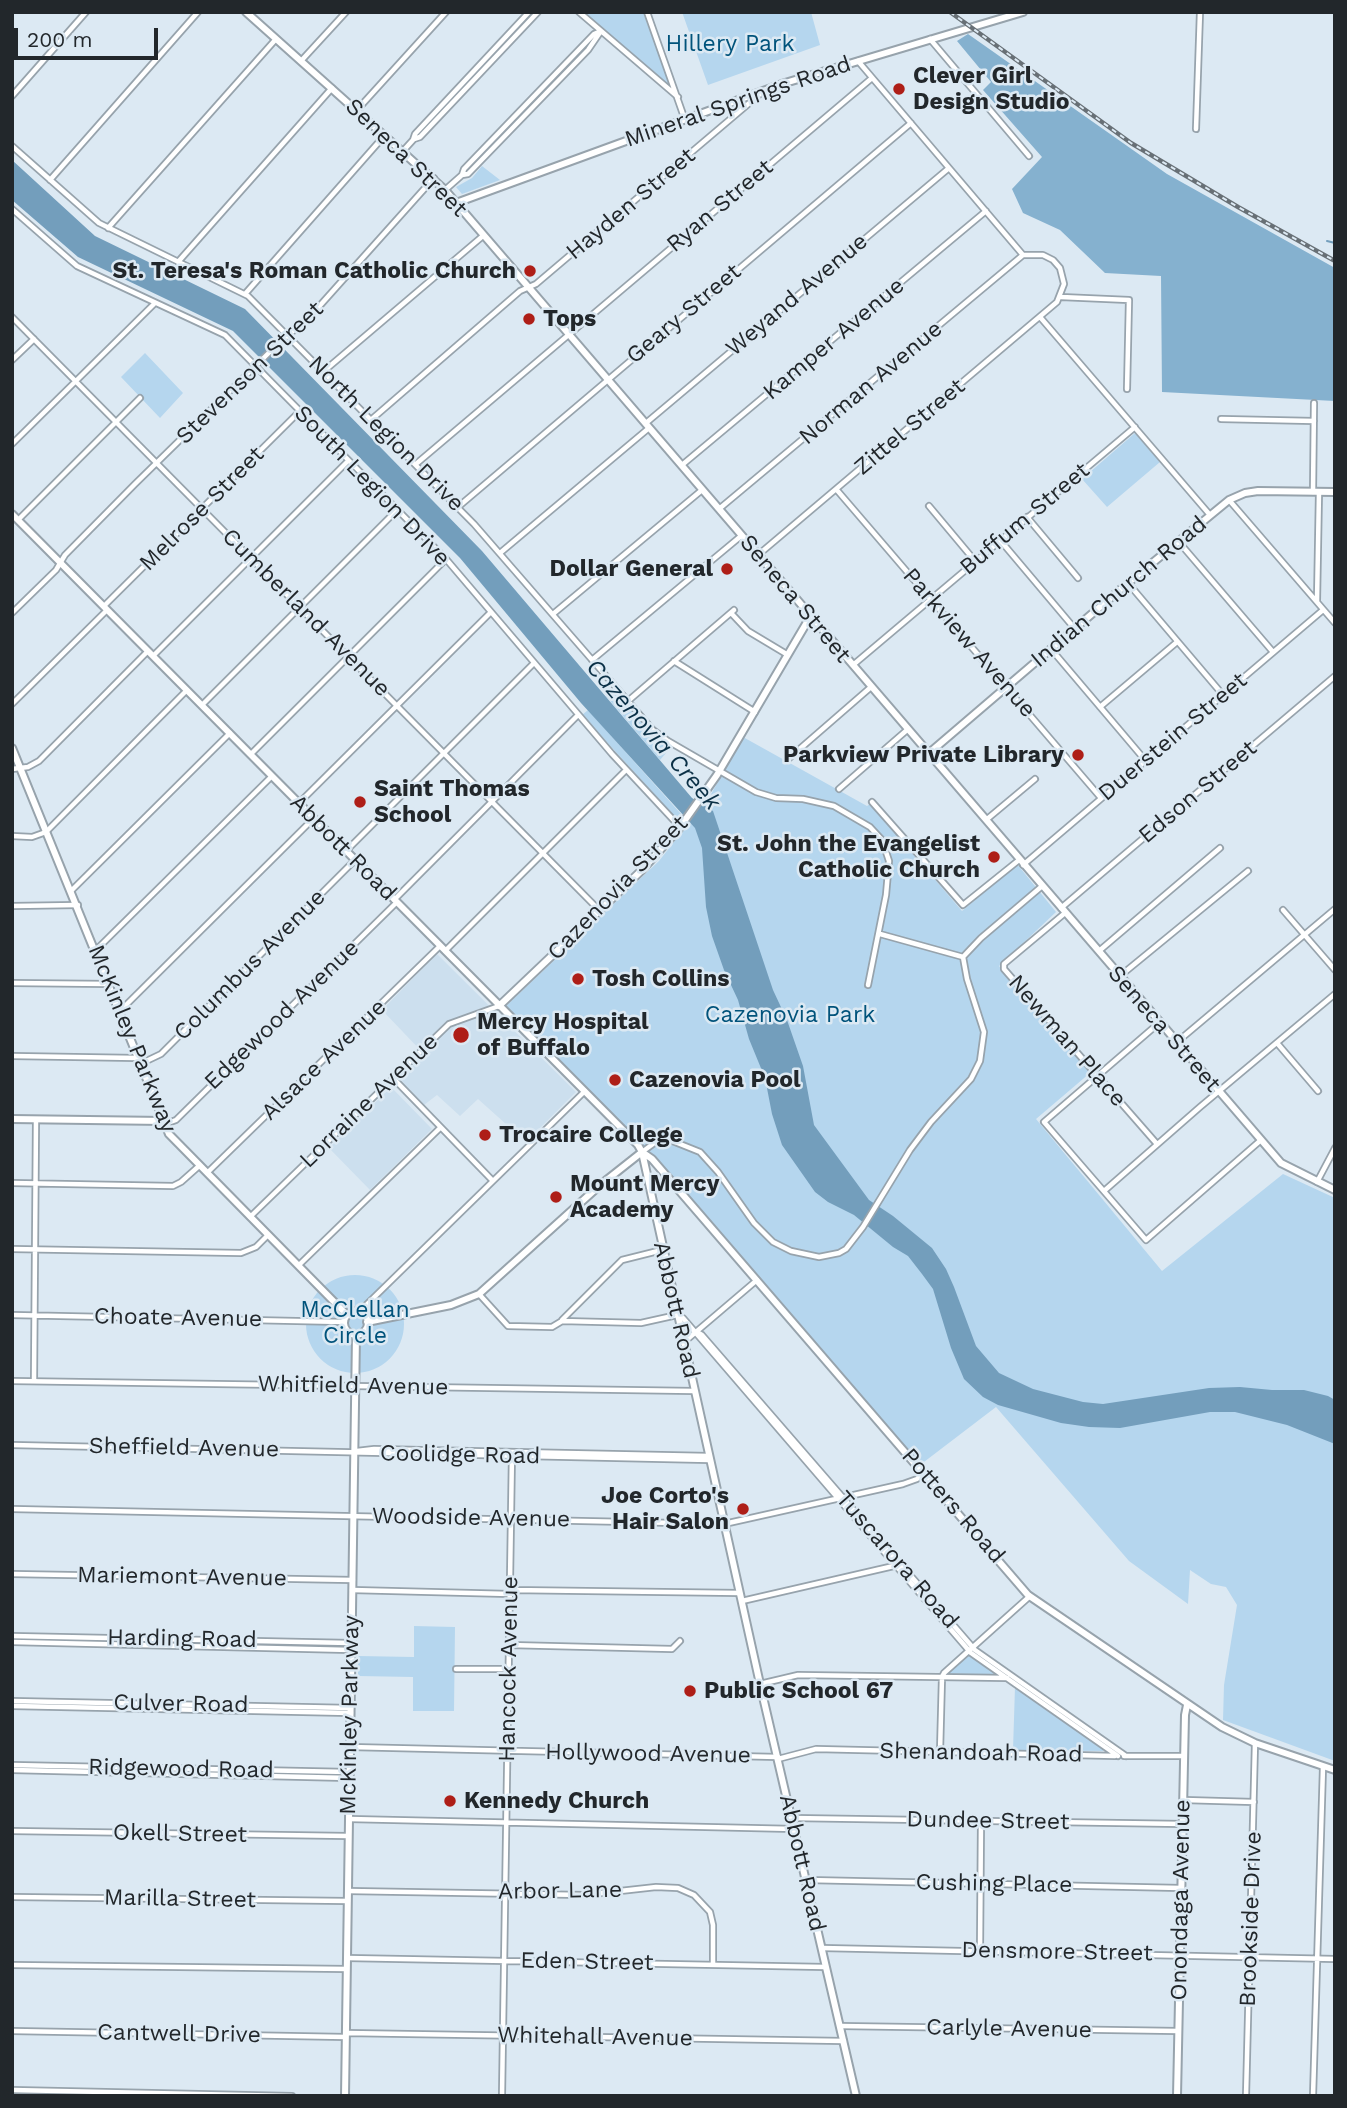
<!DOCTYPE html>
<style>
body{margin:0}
#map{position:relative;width:1347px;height:2108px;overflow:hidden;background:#dce9f3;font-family:"Work Sans",sans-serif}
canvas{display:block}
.frame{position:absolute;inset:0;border:14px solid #22272b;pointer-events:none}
.scale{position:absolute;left:14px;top:28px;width:144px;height:32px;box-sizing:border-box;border:4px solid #22272b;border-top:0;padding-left:9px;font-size:21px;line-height:24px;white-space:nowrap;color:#22272b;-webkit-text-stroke:5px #dce9f3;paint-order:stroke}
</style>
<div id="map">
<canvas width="1347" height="2108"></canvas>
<div class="frame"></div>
<div class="scale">200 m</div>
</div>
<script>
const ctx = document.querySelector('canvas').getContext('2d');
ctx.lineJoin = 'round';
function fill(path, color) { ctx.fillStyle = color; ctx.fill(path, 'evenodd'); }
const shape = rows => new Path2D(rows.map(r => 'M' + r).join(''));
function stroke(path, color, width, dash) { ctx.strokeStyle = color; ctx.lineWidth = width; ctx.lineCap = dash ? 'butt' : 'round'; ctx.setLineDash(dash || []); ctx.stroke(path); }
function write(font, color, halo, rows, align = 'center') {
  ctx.font = font + ' "Work Sans",sans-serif'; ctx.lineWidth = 5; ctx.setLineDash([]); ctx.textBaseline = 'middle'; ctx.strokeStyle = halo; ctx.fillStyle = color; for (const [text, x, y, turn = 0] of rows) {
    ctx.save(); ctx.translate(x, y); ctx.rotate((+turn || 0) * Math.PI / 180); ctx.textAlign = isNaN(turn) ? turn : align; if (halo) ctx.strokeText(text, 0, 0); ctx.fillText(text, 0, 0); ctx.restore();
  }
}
const built = shape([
 [437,954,576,1092,526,1142,478,1099,460,1116,437,1095,424,1105,400,1079,424,1054,382,1010],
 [391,1087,432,1129,370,1190,329,1148]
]);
const green = shape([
 [584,12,643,12,671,88,670,89],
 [682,12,811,12,820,45,708,85],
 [482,166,500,180,462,194,456,187,472,178],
 [145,353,183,393,160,418,121,377],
 [1135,433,1160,462,1107,507,1082,479],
 [615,689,651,732,671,747,660,760,606,696],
 [588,710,681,814,677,819,582,715],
 [743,737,867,806,870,804,962,911,1017,864,1056,912,999,966,1090,1073,1036,1119,1162,1271,1283,1174,1335,1198,1335,1395,1328,1409,1335,1438,1335,1761,1223,1720,1224,1685,1237,1605,1226,1587,1211,1584,1190,1570,1188,1604,1129,1561,996,1407,920,1465,639,1143,505,1007,659,861,710,796],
 '306 1324a49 49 0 1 1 98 0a49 49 0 1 1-98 0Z',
 [414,1626,455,1627,454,1711,413,1711,413,1677,358,1676,358,1656,414,1657],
 [969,1654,993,1672,993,1674,949,1674,949,1671],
 [1015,1687,1103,1748,1103,1751,1013,1750]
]);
const forest = shape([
 [968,34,1167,174,1335,268,1335,401,1162,392,1161,276,1105,273,1060,230,1023,213,1012,189,1042,157,983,90,991,82,957,41]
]);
const water = shape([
 [12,160,95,236,245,309,482,551,692,798,713,811,773,990,787,1020,803,1066,814,1125,869,1200,893,1216,932,1248,946,1269,954,1287,976,1346,999,1373,1033,1389,1083,1402,1103,1404,1209,1388,1240,1387,1272,1390,1304,1390,1328,1396,1335,1400,1335,1444,1287,1425,1235,1412,1210,1412,1120,1428,1089,1427,1061,1423,998,1405,983,1397,964,1379,951,1348,933,1289,922,1274,908,1256,893,1247,854,1215,828,1202,815,1192,782,1145,772,1114,765,1078,749,1039,738,1000,724,970,712,936,706,907,702,848,695,828,581,703,460,558,233,331,78,257,12,200]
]);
const stream = shape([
 [1327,241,1335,243]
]);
const street = shape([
 [579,12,678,97],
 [647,12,685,120],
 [930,39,1029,156],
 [301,61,346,12],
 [858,61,1023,255],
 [12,96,86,12],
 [357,110,446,12],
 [1196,129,1200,12],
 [414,139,420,137,538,12],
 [12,146,99,223,248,296,474,524,653,730,668,741,756,792,776,798,803,799,834,806,870,827,882,840,889,861,886,895,868,985],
 [403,151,413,140,415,134,529,12],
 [462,175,468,174,588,50,601,31],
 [50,180,198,12],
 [445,190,462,175,464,169,594,34,601,31],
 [12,209,77,266,225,335,446,559,612,754,680,827],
 [108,228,276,39],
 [178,262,332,88],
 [245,294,385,135],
 [1061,297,1129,300,1127,389],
 [12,317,599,910],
 [1040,317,1210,515],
 [12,360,34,339],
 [324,371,484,235],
 [372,419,520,291,536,284,760,94],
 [1221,419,1314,421],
 [646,423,949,168],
 [12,444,155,303],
 [416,464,872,78],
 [682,465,986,211],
 [836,489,1101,798],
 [1313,492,1314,403],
 [1229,500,1335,623],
 [929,506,975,561],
 [458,507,911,123],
 [719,509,1023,255],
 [1027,517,1078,578],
 [18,520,140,398],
 [1000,540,1075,629],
 [1178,541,1273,652],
 [500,553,649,428],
 [758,555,1057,302,1064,284,1060,268,1053,260,1043,255,1023,255],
 [1128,583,1223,695],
 [1317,601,1319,492],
 [104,606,300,411],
 [12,613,56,570,65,555,135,484,284,338,307,320,434,178],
 [731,613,748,631,788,655],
 [553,614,702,490],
 [1051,649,1145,760],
 [153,656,348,461],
 [592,660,741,536],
 [674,661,755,712],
 [853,665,1135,427],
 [628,701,734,610],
 [12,704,107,610],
 [202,705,397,510],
 [1100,707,1177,642],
 [251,754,446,559],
 [787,760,871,687],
 [12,769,28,767,39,761,148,651],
 [839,789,907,730],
 [872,802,963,905,1019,860],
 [299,803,491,612],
 [986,820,1035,779],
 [12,836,32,837,46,832,187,690],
 [346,851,534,663],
 [1023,865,1323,610],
 [71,891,230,733],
 [394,900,578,715],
 [12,906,78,905],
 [1061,908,1335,676],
 [1283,910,1335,970],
 [1065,913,1004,964,1004,969,1157,1144],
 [880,934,963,957],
 [95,951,272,776],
 [445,951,626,770],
 [1099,951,1220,848],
 [963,957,981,938,1041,887],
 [1120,976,1248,871],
 [12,983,109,984],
 [119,1012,314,818],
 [1159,1023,1044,1122,1146,1240,1261,1140],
 [1177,1042,1335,909],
 [1277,1043,1318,1091],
 [12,1056,137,1058],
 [140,1064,161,1054,355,860],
 [393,1078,493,1181],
 [165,1124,176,1120,397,902],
 [642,1152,657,1141,670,1140,700,1152,718,1172,754,1223,773,1242,791,1251,819,1257,839,1253,846,1249,863,1227,910,1150,931,1122,971,1079,980,1061,984,1032,967,979,963,957],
 [207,1173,440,946],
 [1317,1182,1335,1148],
 [12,1183,173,1186,181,1182,199,1166],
 [1104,1191,1200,1107,1335,994],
 [250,1217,449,1024,499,1006],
 [12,1249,241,1253,256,1247,268,1235],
 [299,1265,440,1128],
 [479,1294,508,1326,552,1327,562,1321,641,1323,677,1315,683,1318,971,1653,1118,1756],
 [359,1312,585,1091],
 [12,1315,344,1322],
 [562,1320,622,1260,662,1250],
 [697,1332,702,1335,975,1650,1126,1756],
 [683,1343,757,1280],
 [12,1381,694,1391],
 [34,1381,36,1120],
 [12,1445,710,1460],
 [357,1451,374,1449,709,1456],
 [12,1509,724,1524,903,1484,917,1479,923,1473],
 [12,1574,353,1580],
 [352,1590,510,1594],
 [510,1590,740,1593],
 [742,1601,898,1565],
 [12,1636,351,1643],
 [12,1642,351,1650],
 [509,1645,672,1649,680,1641],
 [456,1669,509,1669],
 [760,1684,798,1675,1007,1678],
 [12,1701,351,1708],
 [12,1706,351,1713],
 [350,1747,778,1757],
 [940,1752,942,1677,944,1673,1030,1596],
 [1124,1756,1184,1756],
 [778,1759,816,1749,1115,1756],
 [12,1765,349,1772],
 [12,1770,349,1778],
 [1184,1800,1254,1802],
 [792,1818,1183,1824],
 [349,1819,795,1829],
 [12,1831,348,1836],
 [807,1880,1181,1888],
 [348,1891,584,1895,656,1887,678,1888,694,1895,710,1912,713,1925,713,1964],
 [12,1897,348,1901],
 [822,1948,1335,1959],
 [980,1951,981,1821],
 [347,1958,825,1967],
 [12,1965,347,1969],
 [840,2026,1178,2031],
 [12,2031,346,2037],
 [346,2033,844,2041],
 [12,2090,292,2096],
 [502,2096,512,1452],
 [1246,2096,1255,1743],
 [1313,2096,1323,1767]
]);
const secondary = shape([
 [246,12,445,190,1281,1163,1335,1190],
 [456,203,785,83,1023,12],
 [12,514,638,1145,642,1152,760,1684,856,2096],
 [12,748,169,1134,347,1315],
 [928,754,1128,583,1229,500,1245,493,1258,491,1335,492],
 [499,1006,642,870,678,830,717,775,810,617],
 [12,1119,164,1121],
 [642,1152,652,1159,1028,1595,1222,1727,1255,1743,1335,1770],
 '344 1323a12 12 0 1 1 24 0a12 12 0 1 1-24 0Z',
 [367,1322,451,1305,479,1294,599,1186,642,1152],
 [345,2096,356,1335],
 [1177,2096,1185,1715,1187,1705]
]);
const rail = shape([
 [950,12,1131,143,1238,207,1335,261]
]);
const markers = [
 [899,89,7,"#ae1e17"],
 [530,271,7,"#ae1e17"],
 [529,319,7,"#ae1e17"],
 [727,569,7,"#ae1e17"],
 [1078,755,7,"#ae1e17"],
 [360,802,7,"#ae1e17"],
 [994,857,7,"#ae1e17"],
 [578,979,7,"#ae1e17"],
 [461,1035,9,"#ae1e17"],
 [615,1080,7,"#ae1e17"],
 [485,1135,7,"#ae1e17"],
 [556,1197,7,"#ae1e17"],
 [743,1509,7,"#ae1e17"],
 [690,1691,7,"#ae1e17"],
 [450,1801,7,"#ae1e17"]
];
const parkNames = [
 ["Hillery Park",730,44],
 ["Cazenovia Park",790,1015],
 ["McClellan",355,1310],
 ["Circle",355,1336]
];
const poiNames = [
 ["Clever Girl",913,76],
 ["Design Studio",913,102],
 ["St. Teresa's Roman Catholic Church",516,271,"right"],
 ["Tops",543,319],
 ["Dollar General",713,569,"right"],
 ["Parkview Private Library",1064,755,"right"],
 ["Saint Thomas",374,789],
 ["School",374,815],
 ["St. John the Evangelist",980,844,"right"],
 ["Catholic Church",980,870,"right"],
 ["Tosh Collins",592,979],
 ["Mercy Hospital",477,1022],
 ["of Buffalo",477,1048],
 ["Cazenovia Pool",629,1080],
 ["Trocaire College",499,1135],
 ["Mount Mercy",570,1184],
 ["Academy",570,1210],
 ["Joe Corto's",729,1496,"right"],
 ["Hair Salon",729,1522,"right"],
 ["Public School 67",704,1691],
 ["Kennedy Church",464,1801]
];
const streetNames = [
 ["Mineral Springs Road",738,102,-19],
 ["Seneca Street",406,158,44],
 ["Hayden Street",631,204,-40],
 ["Ryan Street",720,206,-40],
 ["Weyand Avenue",797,295,-40],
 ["Geary Street",684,314,-40],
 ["Kamper Avenue",834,339,-40],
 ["Stevenson Street",250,373,-44],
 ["Norman Avenue",871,383,-40],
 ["Zittel Street",910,427,-40],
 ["North Legion Drive",386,434,45],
 ["South Legion Drive",372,486,46],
 ["Melrose Street",202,509,-45],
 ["Buffum Street",1025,519,-40],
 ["Indian Church Road",1119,592,-40],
 ["Seneca Street",795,599,50],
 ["Cumberland Avenue",306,613,45],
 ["Parkview Avenue",969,643,49],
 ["Duerstein Street",1173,737,-40],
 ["Edson Street",1198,792,-40],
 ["Abbott Road",343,848,45],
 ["Cazenovia Street",618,888,-46],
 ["Columbus Avenue",250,965,-45],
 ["Edgewood Avenue",282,1015,-44],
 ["Seneca Street",1164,1029,49],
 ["McKinley Parkway",132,1039,68],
 ["Newman Place",1067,1041,49],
 ["Alsace Avenue",324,1060,-44],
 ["Lorraine Avenue",369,1101,-44],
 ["Abbott Road",676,1310,77],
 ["Choate Avenue",178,1318,1],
 ["Whitfield Avenue",353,1386,1],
 ["Sheffield Avenue",184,1448,1],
 ["Coolidge Road",460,1455,1],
 ["Potters Road",953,1506,49],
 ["Woodside Avenue",471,1518,1],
 ["Tuscarora Road",897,1560,49],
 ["Mariemont Avenue",182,1577,1],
 ["Harding Road",182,1639,1],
 ["Hancock Avenue",509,1669,-89],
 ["Culver Road",181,1704,1],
 ["McKinley Parkway",350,1715,-89],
 ["Shenandoah Road",981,1753,1],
 ["Hollywood Avenue",648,1754,1],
 ["Ridgewood Road",181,1769,1],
 ["Dundee Street",988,1821,1],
 ["Okell Street",180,1834,1],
 ["Abbott Road",802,1863,77],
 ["Cushing Place",994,1884,1],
 ["Arbor Lane",560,1891,-1],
 ["Marilla Street",180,1899,1],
 ["Onondaga Avenue",1181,1900,-89],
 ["Brookside Drive",1251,1919,-88],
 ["Densmore Street",1057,1952,1],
 ["Eden Street",587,1962,1],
 ["Carlyle Avenue",1009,2029,1],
 ["Cantwell Drive",179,2034,1],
 ["Whitehall Avenue",595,2037,1]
];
const waterNames = [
 ["Cazenovia Creek",653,735,49]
];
fill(built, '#ccdfee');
fill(green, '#b5d6ee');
fill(forest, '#85b1cf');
fill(water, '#739ebc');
stroke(stream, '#739ebc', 2);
stroke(street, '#97a3ac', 8);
stroke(secondary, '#97a3ac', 10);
stroke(street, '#fff', 4.5);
stroke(secondary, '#fff', 6);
stroke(rail, '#687076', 4.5);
stroke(rail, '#dce9f3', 2, [5]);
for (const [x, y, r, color] of markers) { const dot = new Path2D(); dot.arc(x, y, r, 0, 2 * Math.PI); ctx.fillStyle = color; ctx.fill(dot); stroke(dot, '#dce9f3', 2.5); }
write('23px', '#01537b', '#dce9f3', parkNames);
write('bold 23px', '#22272b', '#dce9f3', poiNames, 'left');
write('23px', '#22272b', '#dce9f3', streetNames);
write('italic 24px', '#0b3046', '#dce9f3', waterNames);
</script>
